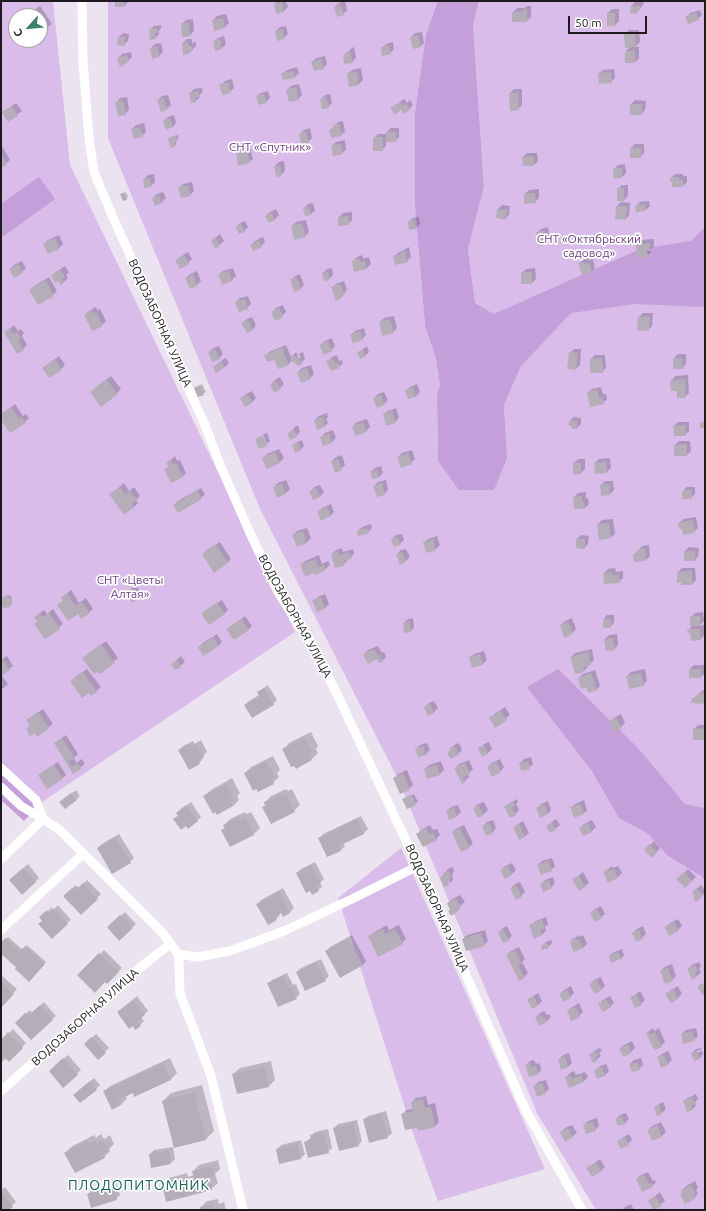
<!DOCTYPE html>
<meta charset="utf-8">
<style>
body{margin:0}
#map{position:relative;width:706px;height:1211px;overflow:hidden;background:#ebe4f0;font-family:Ubuntu,sans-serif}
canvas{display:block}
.frame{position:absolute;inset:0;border:2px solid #1c1a1e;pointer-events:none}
.north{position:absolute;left:8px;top:8px;width:40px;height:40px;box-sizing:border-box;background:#fff;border:1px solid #a4a3a5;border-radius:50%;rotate:243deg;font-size:11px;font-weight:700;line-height:16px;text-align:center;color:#1c1a1e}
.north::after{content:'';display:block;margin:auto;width:14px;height:18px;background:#407f6c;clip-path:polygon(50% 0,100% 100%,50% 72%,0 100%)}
.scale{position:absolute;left:568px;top:16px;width:79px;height:18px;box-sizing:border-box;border:2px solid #1c1a1e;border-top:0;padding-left:5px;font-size:12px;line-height:14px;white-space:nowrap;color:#1c1a1e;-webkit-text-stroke:3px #fff;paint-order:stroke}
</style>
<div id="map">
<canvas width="706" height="1211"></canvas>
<div class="frame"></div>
<div class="north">С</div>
<div class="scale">50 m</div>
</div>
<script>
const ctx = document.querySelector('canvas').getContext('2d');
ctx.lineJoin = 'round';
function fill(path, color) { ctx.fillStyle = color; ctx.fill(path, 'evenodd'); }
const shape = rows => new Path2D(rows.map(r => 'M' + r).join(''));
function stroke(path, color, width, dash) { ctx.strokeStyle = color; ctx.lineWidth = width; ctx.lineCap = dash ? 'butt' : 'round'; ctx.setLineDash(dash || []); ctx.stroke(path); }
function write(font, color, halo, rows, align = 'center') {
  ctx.font = font + ' Ubuntu,sans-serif'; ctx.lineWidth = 3.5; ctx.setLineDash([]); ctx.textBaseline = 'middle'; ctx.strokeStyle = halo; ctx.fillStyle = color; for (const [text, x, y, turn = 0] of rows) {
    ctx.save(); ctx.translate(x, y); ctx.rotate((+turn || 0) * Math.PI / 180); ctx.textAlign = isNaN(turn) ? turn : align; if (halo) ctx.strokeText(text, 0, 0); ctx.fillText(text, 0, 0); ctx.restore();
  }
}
const green = shape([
 [1,1,53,1,70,165,295,632,42,802,1,763],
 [16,16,40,16,40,40,16,40],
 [108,1,438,1,426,34,415,112,415,205,425,326,436,359,440,385,437,393,438,461,507,458,504,405,521,366,494,314,475,303,468,249,484,187,473,25,479,1,705,1,705,808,685,804,640,750,563,732,591,770,619,818,648,834,668,856,701,876,705,881,705,1210,596,1210,537,1113,398,779,260,509,108,138],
 [401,848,545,1169,438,1201,414,1136,338,898]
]);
const forest = shape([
 [438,1,479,1,473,25,484,187,468,249,475,303,494,314,640,249,691,241,705,227,705,307,635,304,571,313,521,366,504,405,507,458,494,490,459,490,438,461,437,393,440,385,436,359,425,326,415,206,415,112,426,34],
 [39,177,55,199,1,238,1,204],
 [558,669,640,750,685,804,705,808,705,881,701,876,668,856,648,834,619,818,591,770,527,687],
 [1,763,42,802,24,821,1,800]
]);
const shadow = shape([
 [116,1,128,1,128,2,124,6,116,6],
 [278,1,286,1,288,7,284,11,275,4],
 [345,1,347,10,343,14,335,7,339,3],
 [636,1,644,2,643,5,636,13,631,12,632,5],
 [40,6,52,24,40,33,40,16,26,16],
 [527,6,531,6,531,17,527,21,513,12,517,8,524,8],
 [612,9,619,9,619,21,615,25,608,25,608,13],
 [700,10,702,15,698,19,687,17,690,13],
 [226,14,229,23,225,27,213,20,217,16],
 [193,19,194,31,190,35,182,24,186,20],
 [161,25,161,28,159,31,159,34,155,38,150,30,154,26],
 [286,26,288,34,284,38,276,31,280,27],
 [629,30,639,30,640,42,635,47,639,47,639,58,635,62,626,51,630,47,625,34],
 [422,32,424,43,420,47,411,37,415,33],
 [123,33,129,34,128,41,124,45,119,37],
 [224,36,226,44,222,48,216,50,214,42,218,38],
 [187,39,192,39,192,43,196,42,196,46,189,53,183,43],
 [393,42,394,49,390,53,382,48,386,44],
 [161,43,163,52,159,56,151,48,155,44],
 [354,47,356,58,352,62,344,55,352,48],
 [131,52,132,57,123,65,118,58,122,54],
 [325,56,327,64,323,68,312,62,316,58],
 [297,67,299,73,295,77,283,74,287,70],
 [361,68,363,80,359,84,348,74,352,70],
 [614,69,615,78,611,82,599,74,603,70],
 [232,79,234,88,230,92,221,85,225,81],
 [299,84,302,95,298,99,287,90,291,86],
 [202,88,203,92,199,95,200,97,196,101,191,102,190,93,194,89],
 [514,89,522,89,522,105,518,109,510,93],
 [268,91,270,98,266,102,257,96,261,93],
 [330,94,332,103,328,107,321,99,325,95],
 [168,95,171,105,167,109,161,111,158,100,162,96],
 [127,97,129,110,125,114,117,102,120,98],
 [404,99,407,103,410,100,413,105,409,109,404,113,402,109,392,108],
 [635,100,646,101,645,110,641,114,631,104],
 [16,103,22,111,9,121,3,112],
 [174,115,176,123,173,127,164,121,168,117],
 [343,121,345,132,341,135,331,130,338,122],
 [144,123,146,132,142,136,132,129,136,125],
 [310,128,312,138,308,142,300,134,304,130],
 [391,128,399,128,399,137,395,141,386,141,386,146,382,150,374,138,378,134,387,134,387,132],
 [178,135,178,139,176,141,176,144,175,146,169,138,171,137],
 [345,140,346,150,342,153,332,146,336,142],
 [635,144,644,144,644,153,640,157,631,148],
 [2,146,10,160,1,167,1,147],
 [250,147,253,159,249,162,237,153,241,149],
 [527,153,537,153,538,161,534,165,523,157],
 [284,161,285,171,281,175,275,166,279,162],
 [625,164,626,173,622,177,614,169,618,165],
 [154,174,155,182,151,186,145,187,144,179,148,175],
 [675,174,683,174,683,176,687,176,687,182,683,186,673,181,671,178],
 [192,182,194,191,190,195,179,188,183,184],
 [622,185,628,185,628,196,624,200,618,189],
 [539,189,539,198,535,202,525,194,529,190],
 [126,192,128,197,126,199,121,194],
 [163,192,166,198,162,202,153,198,157,194],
 [649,201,650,206,646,210,636,206,640,202],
 [621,202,630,203,629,215,626,219,617,206],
 [313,203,315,210,311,214,304,208,308,204],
 [502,205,510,206,509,215,505,219,498,209],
 [276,209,279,215,275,219,269,222,266,216,270,212],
 [352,212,352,220,348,224,339,217,343,213],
 [419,217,420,224,416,228,409,222,413,218],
 [306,220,309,232,305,236,292,226,296,222],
 [245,221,248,227,244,231,236,227,240,223],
 [548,227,550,239,546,243,537,233,541,229],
 [220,234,224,241,216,247,212,240],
 [59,235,63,244,59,248,48,253,44,244,48,240],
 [263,237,265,242,261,246,251,245,255,241],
 [654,239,654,246,651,249,651,252,647,256,637,244,641,240],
 [409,247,411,257,407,261,394,257,398,253],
 [188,252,192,259,188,263,176,261,180,257],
 [363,255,363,259,369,257,371,264,367,268,353,261,357,257],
 [588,258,589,260,593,259,595,268,591,272,579,264,583,260],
 [22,261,26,268,22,272,10,269,14,265],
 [65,266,69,272,66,275,68,278,64,282,52,276,56,272],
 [233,268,236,276,232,280,222,283,219,275,223,271],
 [332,268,333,275,329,279,323,273,327,269],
 [535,268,536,279,532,283,522,273,526,269],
 [197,271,201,281,197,285,190,288,186,278,190,274],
 [300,274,304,285,300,289,291,280,295,276],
 [49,277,57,291,53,295,30,290,34,286],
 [344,281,347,290,340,299,332,288,336,284],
 [248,296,251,304,247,308,236,302,240,298],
 [283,305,286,312,282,316,272,312,276,308],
 [96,307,97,310,100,309,106,321,102,325,85,315,89,311],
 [643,313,653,313,652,326,648,330,639,317],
 [394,316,397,328,393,332,380,322,384,318],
 [252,317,256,325,253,329,247,332,243,323,247,319],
 [14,325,18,331,21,329,24,333,22,336,27,345,23,349,5,333],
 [364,328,366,335,362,339,351,335,355,331],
 [332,338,335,346,331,350,321,345,325,341],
 [286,345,291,357,296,352,299,358,301,358,299,354,303,352,305,359,301,363,293,359,289,364,265,356,269,352],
 [219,346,223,354,219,358,209,352,213,348],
 [367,346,369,352,366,355,359,353,363,349],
 [574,349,581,349,580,365,576,369,570,353],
 [678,354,686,354,686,364,682,368,674,358],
 [337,355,339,361,342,360,343,363,339,367,328,361,332,357],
 [595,355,605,355,606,368,602,372,591,359],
 [59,356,65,365,61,369,43,368],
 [226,358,229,363,225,367,214,367,218,363],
 [311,365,314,374,310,378,298,372,302,368],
 [688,375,689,393,685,397,678,390,672,380,675,376],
 [111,376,121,389,117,393,95,388],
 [280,377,284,384,280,388,271,384,275,380],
 [202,384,206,392,199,396,195,388],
 [417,384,420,392,416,396,408,398,406,390,410,387],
 [601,387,603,394,606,394,607,399,603,403,588,393,592,389],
 [252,391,256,398,252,402,245,405,242,398,246,394],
 [384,392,388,400,384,404,374,398,378,394],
 [15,404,23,416,26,414,29,418,25,422,1,419,1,415],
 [396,408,399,418,395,422,384,414,388,411],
 [327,413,328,417,326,419,328,423,324,427,315,420,319,416],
 [574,417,581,418,581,424,577,428,570,421],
 [367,419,370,427,366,431,353,426,357,422],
 [678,422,689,422,689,431,685,435,674,426],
 [296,426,298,426,300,432,296,436,288,434],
 [333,430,336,438,332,442,324,445,321,437,325,433],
 [267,433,270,441,267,444,263,434],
 [302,440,304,446,300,450,293,445,297,442],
 [679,441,690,441,691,451,687,455,675,445],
 [279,449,284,458,280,462,263,458,267,454],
 [412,450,415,459,411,463,398,457,402,453],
 [342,455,345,465,341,469,332,461,336,457],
 [175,456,177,461,180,460,186,473,182,477,166,469,169,466,168,462],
 [610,458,611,468,607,472,595,463,599,459],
 [578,459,585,459,585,469,581,473,574,463],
 [381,466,383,473,379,477,373,478,371,472,375,468],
 [286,480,290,489,286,493,274,487,278,483],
 [386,480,388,490,384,494,374,486,378,482],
 [605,481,613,481,614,490,610,494,601,485],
 [124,483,129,491,134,487,140,496,136,500,138,503,134,507,111,494],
 [320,485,324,492,320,496,311,491,314,487],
 [687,487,695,487,695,494,691,498,683,491],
 [201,488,205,494,201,498,174,505,178,501],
 [586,492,586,498,588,498,589,504,585,508,574,497,578,493],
 [331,504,334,512,330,516,318,512,322,508],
 [696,517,698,528,694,532,683,528,679,523,683,519],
 [613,519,615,534,611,537,598,524,602,520],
 [371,524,372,528,368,532,358,531,362,527],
 [307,528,311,538,307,542,293,535,297,531],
 [402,534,404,540,400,544,394,546,392,539,396,535],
 [581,535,589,536,588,544,584,548,577,539],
 [437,536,440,545,436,549,424,543,428,539],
 [220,542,231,559,227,563,203,554,207,550],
 [649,545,650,556,646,560,634,555,642,546],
 [689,547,699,548,698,556,695,560,685,551],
 [342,548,343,552,353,549,354,554,350,558,347,559,347,561,343,565,332,554,336,550],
 [406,549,410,557,406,561,397,554,401,550],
 [319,555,322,564,328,561,330,565,326,569,301,565,305,561],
 [615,568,616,572,623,571,623,578,619,582,604,573,608,569],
 [682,568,695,568,696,580,692,584,678,572],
 [136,585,142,594,138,597,126,593],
 [71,590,79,603,86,598,93,609,89,612,78,613,64,601,62,598],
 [325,594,329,604,325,608,317,611,314,601,318,597],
 [8,595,11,596,12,599,12,603,5,607,3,607,1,604,1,599],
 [222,600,228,610,224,614,202,613,206,610],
 [53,609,63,624,45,638,39,614,44,610,47,614],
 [703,612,704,621,699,626,704,625,704,635,701,639,688,630,693,625,691,617,695,613],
 [607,615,614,615,614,623,610,627,604,619],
 [245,616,252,626,248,630,228,629],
 [413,618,414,627,411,631,404,623,408,619],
 [572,618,576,629,572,633,561,625,565,621],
 [217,634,222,642,218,646,199,647,203,643],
 [617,634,618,645,614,649,605,639,609,635],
 [106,641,118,658,100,673,87,655],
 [378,646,382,653,384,652,386,657,382,661,378,658,364,654,368,650],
 [592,649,594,660,590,664,587,665,588,667,584,671,571,657,575,653],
 [484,651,487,660,483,664,470,658,474,654],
 [7,656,13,666,1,675,8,684,1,690,1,660],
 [181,656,185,662,176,669,172,664],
 [694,665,705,665,705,673,701,677,690,669],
 [87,669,101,687,91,695,75,677],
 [645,669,647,681,643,685,627,676,631,672],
 [595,670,600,686,596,690,587,686,579,678,583,674],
 [268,685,277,700,273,704,245,705,249,701,259,695,258,692],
 [703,690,705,690,705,703,693,699],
 [434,701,438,708,434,712,429,714,425,707,429,703],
 [505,707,510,715,496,726,494,714],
 [43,709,53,724,37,735,31,725,32,717],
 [621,714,625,723,621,727,610,722,614,718],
 [698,725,705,725,705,739,694,729],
 [311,732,318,746,316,749,318,753,312,759,283,750,289,743],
 [66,735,78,754,74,758,76,763,82,759,85,764,74,772,55,743],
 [201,740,207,752,202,757,203,759,199,763,179,750,183,746,193,741,195,744],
 [489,742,492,749,488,753,483,755,480,748,484,744],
 [427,743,430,750,426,754,419,756,416,749,420,745],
 [459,743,462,750,458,754,451,751,450,749,454,745],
 [273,756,280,770,277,773,279,777,273,783,245,773,251,767],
 [531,757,533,764,529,768,520,763,524,759],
 [500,759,504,767,501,771,488,767,492,763],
 [469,760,473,769,468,774,469,777,465,781,455,768,459,764],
 [441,761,444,770,440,774,428,778,425,769,429,765],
 [58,762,66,775,62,778,40,775,44,771],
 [407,770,413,785,409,789,394,778,398,774],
 [232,778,240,793,237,796,239,800,233,806,204,796,211,790],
 [286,789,288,791,292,789,300,805,294,811,263,807,266,805,265,803,271,796],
 [76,790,80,796,76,800,60,802],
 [414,794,418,802,407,808,403,799],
 [517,799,518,802,516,804,519,810,515,814,506,806,510,803],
 [584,800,587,810,583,814,571,808,575,804],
 [548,801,551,810,548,814,537,808,541,804],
 [191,802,201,817,197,821,174,819,179,815,181,809],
 [484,802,488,810,484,814,474,808,478,804],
 [458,805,461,812,457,816,450,819,447,811,451,807],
 [245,812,247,814,251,812,260,828,254,834,231,846,223,830,225,828,224,825,230,819],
 [361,816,368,829,364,833,343,843,345,846,341,850,328,856,319,838,323,834],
 [556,819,560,825,551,832,547,826],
 [493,820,496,828,493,832,487,834,483,826,487,822],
 [592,820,596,827,592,831,584,835,580,828,584,824],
 [523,821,529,833,525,836,514,828,518,824],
 [430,825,433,830,437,829,440,835,436,839,417,834,421,830],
 [464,825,473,843,469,847,453,832,457,828],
 [119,834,134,858,130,862,98,848,102,844],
 [654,841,660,848,652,857,645,850],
 [552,858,555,866,551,870,538,865,542,861],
 [315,862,324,879,320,883,322,887,318,890,311,890,297,873,301,869],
 [512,863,516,870,512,874,505,877,501,870,505,866],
 [28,864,39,878,35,882,14,876],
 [612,866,613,868,618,866,622,873,618,877,608,881,604,872],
 [453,867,454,872,452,875,453,880,450,883,447,877,448,883,449,883,444,886,441,878,448,869],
 [688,869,696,877,685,887,678,879],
 [583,872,589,883,579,890,573,880],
 [553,877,555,883,552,887,541,884,545,880],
 [87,880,101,894,81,914,64,896,76,885,79,888],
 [520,882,525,892,521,896,511,888,515,884],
 [701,885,705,890,705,893,697,900,696,896,693,892],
 [283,888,294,908,290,912,283,915,281,912,279,913,280,915,276,919,258,904,261,900],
 [460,895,465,902,459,907,460,908,456,912,451,909,448,903,452,899],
 [58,905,71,920,67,923,44,920,41,918,52,907,53,910],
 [601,906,605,914,601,917,591,913,595,909],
 [125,912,136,924,119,939,108,927],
 [546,917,548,924,545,927,546,931,542,935,535,937,530,926,534,922],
 [678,919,682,926,678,930,669,934,666,927,670,923],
 [387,925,389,930,399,925,406,939,402,943,369,937,373,933],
 [507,926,512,936,508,940,499,932,503,928],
 [643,926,646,934,642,938,633,933,637,929],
 [485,930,488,941,484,945,463,939,467,935],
 [352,935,366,961,363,965,326,951,330,947],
 [579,935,580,937,583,935,587,944,583,948,572,940],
 [8,937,23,950,27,945,46,962,29,980,17,967,1,953,1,944],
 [551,940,552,943,548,947,542,946,546,942],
 [519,947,525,959,522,962,528,973,524,977,507,955,511,951],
 [622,949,624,955,621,959,610,955,614,952],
 [104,950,122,968,107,983,105,981,79,975],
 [321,959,329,976,325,980,297,972,301,968],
 [699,962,701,966,699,969,701,972,697,976,688,969,692,965],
 [672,964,676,976,672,980,661,971,665,967],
 [287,973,293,985,296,984,300,994,296,998,268,984,272,980],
 [1,975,17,989,1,1007],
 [601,977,605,986,601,990,591,984,594,980],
 [571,986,574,993,570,997,560,994,564,990],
 [678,986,682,994,678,998,671,1002,667,994,671,990],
 [640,991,645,1000,641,1004,631,998],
 [538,993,542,1001,538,1005,532,1007,529,999,533,996],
 [137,996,148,1011,141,1017,144,1021,140,1025,118,1012],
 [610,996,614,1003,610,1007,599,1004,603,1000],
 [44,1002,56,1016,52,1019,20,1019,30,1010,32,1013],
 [579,1003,583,1012,579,1016,568,1011,572,1007],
 [545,1011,546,1015,549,1014,551,1017,547,1021,539,1024,536,1017,540,1013],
 [653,1028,654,1031,659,1028,665,1042,661,1046,647,1033],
 [696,1028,698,1036,694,1040,682,1034,686,1030],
 [13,1029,26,1043,9,1061,6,1058,1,1063,1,1041],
 [96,1034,109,1048,98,1058,85,1044],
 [632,1041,635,1048,631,1052,624,1055,621,1049,624,1045],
 [600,1048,602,1051,599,1053,601,1056,594,1062,590,1055,594,1051],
 [701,1048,702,1049,696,1051,696,1053,702,1051,703,1054,700,1058,692,1053,696,1049],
 [668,1051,672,1060,668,1064,662,1066,658,1058,662,1054],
 [569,1053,572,1063,568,1067,559,1059,563,1055],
 [68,1055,81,1070,64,1087,54,1067],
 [170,1058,177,1073,171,1079,125,1095,127,1098,121,1105,104,1092,110,1086],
 [641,1058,643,1065,639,1069,630,1064,634,1060],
 [534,1060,536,1064,540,1063,541,1070,538,1074,526,1065,530,1061],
 [271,1061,275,1080,269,1086,233,1074,240,1068],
 [606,1064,609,1071,605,1075,596,1070,600,1066],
 [574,1071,576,1075,585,1072,588,1077,584,1081,570,1087,566,1077,570,1073],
 [94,1078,100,1085,96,1089,78,1091],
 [546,1080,549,1089,545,1093,534,1086,538,1082],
 [202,1085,214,1131,206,1139,163,1101,171,1093],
 [696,1094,698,1099,695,1102,696,1105,693,1109,688,1111,684,1101,688,1098],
 [426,1096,428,1105,435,1103,439,1122,435,1126,402,1114,406,1110,413,1109,412,1102,416,1098],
 [663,1102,666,1109,662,1113,657,1115,655,1108,659,1104],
 [386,1111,392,1133,388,1137,364,1120,368,1116],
 [626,1113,629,1119,625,1123,619,1125,616,1119,620,1115],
 [597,1118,599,1126,595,1130,584,1125,588,1121],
 [357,1120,362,1141,358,1145,334,1128,338,1124],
 [661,1122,666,1132,662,1136,652,1140,648,1130,652,1126],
 [572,1125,577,1133,573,1136,566,1140,561,1132,565,1128],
 [328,1129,332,1148,328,1152,305,1142,311,1138,311,1136,315,1132],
 [101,1134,104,1139,110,1135,114,1144,109,1149,110,1151,104,1157,65,1153,71,1147,94,1135,96,1138],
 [629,1134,632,1140,628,1144,621,1147,618,1142,622,1138],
 [301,1140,305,1154,301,1158,277,1149,281,1145],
 [173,1147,175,1159,171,1163,150,1154,154,1150],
 [600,1159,605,1167,601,1171,588,1168],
 [218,1160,220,1169,215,1174,218,1183,211,1189,163,1185,169,1178,187,1173,188,1177,194,1175,193,1171,199,1165],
 [648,1172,653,1181,655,1180,656,1182,652,1186,637,1179,641,1175],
 [695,1181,698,1188,696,1190,698,1194,694,1198,683,1192,682,1190,686,1186],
 [116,1183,120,1195,116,1199,88,1194,92,1190],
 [5,1187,16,1202,7,1210,1,1210,1,1190],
 [660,1192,665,1201,655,1209,649,1201],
 [218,1199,219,1204,224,1202,226,1210,201,1210,201,1207,207,1201],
 [631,1204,634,1210,623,1210,625,1207]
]);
const building = shape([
 [115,1,124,1,124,7,115,7],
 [282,2,284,12,276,14,274,3],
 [341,5,344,15,337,17,334,7],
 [631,5,640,6,640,10,637,9,637,14,630,13],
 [522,9,527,9,527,22,512,22,512,12,522,12],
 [36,10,49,29,40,35,40,16,27,16],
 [607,13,615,13,615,26,607,26],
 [696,13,699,20,688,24,685,16],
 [223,18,225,28,214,31,212,20],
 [181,23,189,23,190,36,182,37],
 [157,28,158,33,155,33,156,39,150,40,149,29],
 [282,29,285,39,277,41,275,31],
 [635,33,636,47,625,48,624,34],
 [418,35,421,47,413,49,410,37],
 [118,37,125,37,125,46,117,45],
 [220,39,222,49,215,51,213,41],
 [188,42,189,46,192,46,193,51,189,51,189,54,183,55,182,43],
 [389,45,391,54,382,56,381,47],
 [157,46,159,57,152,59,150,48],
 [347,51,350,51,353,63,344,64,343,55,347,54],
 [625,51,635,51,635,63,625,63],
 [127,55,129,62,123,63,124,66,120,67,117,58],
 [321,59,324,69,314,71,311,62],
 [294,71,295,78,283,80,281,73],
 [357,72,359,85,349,87,347,73],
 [611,72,612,83,599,84,598,73],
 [228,82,231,93,222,95,219,84],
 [296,87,299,100,289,102,286,90],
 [198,91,199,97,195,97,196,102,191,103,189,93],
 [509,93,518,93,519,110,510,111],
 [264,94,267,103,259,105,256,96],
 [326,97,329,108,322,109,320,99],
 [164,98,167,110,161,112,157,100],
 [123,100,126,115,118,116,115,102],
 [400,102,402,106,406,103,410,110,404,114,401,110,395,115,390,108],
 [630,104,642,104,642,115,630,115],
 [12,106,18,116,8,122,2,112],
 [170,118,173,127,166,130,163,120],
 [339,124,342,136,331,138,329,129,333,129,333,125],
 [140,127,143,137,134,139,131,129],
 [306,132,309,143,301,145,299,133],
 [386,132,396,132,396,142,386,142],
 [176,136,177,142,174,143,175,147,170,148,168,138],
 [373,137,382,137,383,151,373,151],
 [341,144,343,154,333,156,331,145],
 [630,147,641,148,641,158,630,158],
 [247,150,250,163,238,166,236,152],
 [1,154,7,164,1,168],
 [534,156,534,166,523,166,522,157],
 [280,165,282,176,276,177,274,166],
 [613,168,622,168,622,178,614,179],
 [670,177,679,177,679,180,683,180,683,187,672,187,672,182,670,182],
 [150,178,151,187,144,188,143,179],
 [188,185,191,196,181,198,178,187],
 [617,188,624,188,624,201,617,201],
 [124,193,127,200,123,201,120,194],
 [524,193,535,193,536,203,524,204],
 [159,195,162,203,155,206,152,198],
 [645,204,646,211,636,212,635,205],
 [309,206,311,215,305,216,303,208],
 [616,206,627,206,626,220,615,219],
 [497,209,507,210,505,220,496,218],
 [272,213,275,220,269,223,265,216],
 [348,216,349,225,338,226,338,217],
 [415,220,416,229,409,230,408,221],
 [302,223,306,237,294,240,291,226],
 [241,224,245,232,239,234,235,226],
 [544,231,547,244,539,246,536,232],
 [216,237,220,246,215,249,211,240],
 [55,238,59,249,48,254,43,244],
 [259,240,262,247,253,251,250,245],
 [650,243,651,251,647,251,648,257,637,258,636,244],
 [405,251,408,262,395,265,393,256,401,254,400,252],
 [184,255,189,264,180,269,175,260],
 [359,258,360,262,365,261,367,269,354,272,352,261],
 [584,262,585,264,589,263,592,272,582,275,578,263],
 [18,264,23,273,14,278,9,269],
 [61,270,65,277,62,279,64,282,61,285,58,281,55,283,51,275],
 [229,271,232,281,222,285,218,274],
 [328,272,330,280,324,281,322,273],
 [521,272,532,272,532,284,521,284],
 [193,274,197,286,190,289,185,278],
 [296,277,301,290,294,292,290,279],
 [45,280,54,296,38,305,29,290],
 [340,284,344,294,340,296,341,299,336,301,331,287],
 [245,299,248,309,239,312,235,302],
 [279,308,283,317,275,321,271,312],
 [92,310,93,314,96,312,103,326,92,331,84,315],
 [638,316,650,317,649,331,637,330],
 [390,319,394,333,382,336,379,322],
 [248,320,253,330,247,333,241,323],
 [10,328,13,334,17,332,21,338,18,340,24,350,17,354,4,332],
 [360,331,363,340,353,343,350,335],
 [328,341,332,351,324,355,319,345],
 [282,348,289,365,278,369,274,360,267,362,264,355],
 [215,349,220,359,212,362,208,352],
 [363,350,366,356,360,359,357,352],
 [569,352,578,353,576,370,567,369],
 [294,355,295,357,298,356,302,364,297,366,295,362,293,363,290,356],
 [333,358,335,364,338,363,340,368,331,371,326,361],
 [602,358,603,373,590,373,590,359],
 [673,358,682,358,683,369,673,369],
 [55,359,62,370,49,378,42,368],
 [222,361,225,367,216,373,213,367],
 [307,368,311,379,301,383,297,372],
 [106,379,118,394,101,407,90,392],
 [685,379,686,398,677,398,677,391,671,391,670,380],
 [276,381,281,389,274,393,270,384],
 [200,385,204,395,198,397,194,388],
 [413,387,416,397,408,399,405,390],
 [597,390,599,398,602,397,604,404,590,407,587,392],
 [248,394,252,403,245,407,240,398],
 [381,395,384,405,377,408,373,398],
 [11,407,19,419,22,417,26,423,10,433,1,420,1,414],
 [392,411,396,423,386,426,383,414],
 [323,417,325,422,323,423,324,427,317,430,314,420],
 [569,421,577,421,577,429,572,429,571,426,569,426],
 [363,422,367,432,355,436,352,426],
 [700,422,705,422,705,428,700,428],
 [685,425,686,436,674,436,673,426],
 [294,429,297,437,290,440,287,434,291,432,291,430],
 [329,433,332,443,323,446,320,437],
 [263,436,267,446,259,449,255,439],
 [298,443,301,451,295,453,292,445],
 [687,444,687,456,674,456,674,445],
 [275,452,280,463,267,469,262,458],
 [408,453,412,464,401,468,397,457],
 [338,459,342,470,335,473,331,461],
 [171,460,173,464,176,463,183,477,171,483,164,469,169,467,166,462],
 [606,462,607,473,595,474,594,463],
 [573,463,581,463,581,474,573,474],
 [377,470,379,478,372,479,370,471],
 [382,483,385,495,377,497,373,486],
 [282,484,286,494,277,498,273,487],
 [609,484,610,495,601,496,600,485],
 [120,487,125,494,130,491,137,500,132,504,134,507,124,515,109,494],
 [316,488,320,497,313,500,309,491],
 [691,490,692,499,682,499,682,491],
 [197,491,202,499,178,513,173,505],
 [582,496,582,502,584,501,585,509,574,509,573,497],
 [327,507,331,516,321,521,317,511],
 [693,520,695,533,683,535,682,529,679,529,678,523],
 [609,523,611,538,599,540,597,524],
 [367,528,369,533,358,536,357,530],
 [303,531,307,543,297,547,292,535],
 [398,537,400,545,394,547,391,539],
 [433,539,436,550,426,553,423,542],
 [576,539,585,539,585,549,576,548],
 [216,545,228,563,214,573,202,554],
 [637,549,645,549,646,561,634,562,633,554,637,554],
 [684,551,695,551,695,561,684,561],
 [338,552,339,555,349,552,351,559,343,561,344,566,335,568,331,554],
 [402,552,406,562,400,565,396,554],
 [315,559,318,567,324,565,326,570,315,575,314,573,305,577,300,564],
 [692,571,692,585,681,585,681,582,677,583,677,572],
 [611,572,612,575,619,575,620,583,604,584,603,573],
 [132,588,139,598,132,603,125,593],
 [67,593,75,606,82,602,90,613,81,619,78,614,68,621,57,605,63,601,61,597],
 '0 602a6 6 0 1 1 12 0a6 6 0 1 1-12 0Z',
 [321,597,325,609,317,612,312,600],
 [217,603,225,614,209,625,201,613],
 [40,613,43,617,49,613,60,629,45,639,34,624,37,622,34,617],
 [690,616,700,616,700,626,690,626],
 [241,619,249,630,234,640,226,629],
 [603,619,611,619,611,628,603,628],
 [409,621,411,632,404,633,403,623],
 [568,622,573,634,564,638,560,625],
 [687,629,700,629,701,640,691,641,690,633,688,633],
 [213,638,219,646,203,656,198,647],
 [613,638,615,650,606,651,604,639],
 [101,644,115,663,100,674,98,672,94,674,82,658],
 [374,649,378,656,380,655,383,662,379,663,377,659,368,664,363,654],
 [588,652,591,665,583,667,584,672,575,674,570,657],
 [480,654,483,665,472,668,469,657],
 [3,659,10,670,1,676,1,660],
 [177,660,181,667,175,670,171,664],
 [689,669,701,669,701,678,689,678],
 [83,672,97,692,91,696,89,693,82,698,70,681],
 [591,673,597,690,588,693,586,687,581,689,578,678],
 [641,673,644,686,629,689,626,676],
 [264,688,274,705,252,718,244,705,259,696,257,692],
 [698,693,705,694,705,704,691,703,692,698,695,699,695,696,697,696],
 [430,704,434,713,428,716,424,707],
 [500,710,507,720,495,728,489,718],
 [38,712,49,728,37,737,35,733,30,736,26,729,30,726,26,720],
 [616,718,622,728,615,732,609,721],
 [693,728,705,729,705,740,693,740],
 [62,738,75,758,69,762,72,766,78,763,81,769,73,774,54,743],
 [305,738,313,753,309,755,312,760,296,769,294,766,291,767,282,749],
 [189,744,191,747,196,744,204,757,198,760,200,764,189,770,178,750],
 [484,745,488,754,482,757,478,748],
 [423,746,426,755,418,757,415,749],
 [455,746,459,755,450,759,447,752,450,751,449,749],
 [266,761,275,777,271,779,274,784,258,792,256,789,253,791,244,773],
 [528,761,530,769,521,771,519,763],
 [496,762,501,772,492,777,487,767],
 [465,763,470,774,463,777,466,782,462,784,454,768],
 [54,765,63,779,47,789,38,775],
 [437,765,440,775,427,779,424,768],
 [403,773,410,790,400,794,393,778],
 [226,784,234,800,231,802,233,806,217,815,215,812,213,814,203,796],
 [71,793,77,800,65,809,59,802],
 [280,794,281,797,286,795,295,812,271,824,262,807,265,806,264,802],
 [412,795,416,805,407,809,402,799],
 [513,802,515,806,512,807,516,815,510,818,504,806],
 [544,804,548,814,540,818,536,808],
 [580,804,584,814,574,818,570,807],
 [186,805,198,821,188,829,186,826,181,830,173,819,178,816,176,813],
 [479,805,484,815,478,818,473,808],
 [454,808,457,817,449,820,446,811],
 [239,817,241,820,245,817,254,835,230,847,221,830,225,828,223,825],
 [357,819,364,834,339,846,341,851,327,857,318,838],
 [552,822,556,830,550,833,546,826],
 [489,823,493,833,486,836,482,826],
 [588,823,592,832,583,836,579,828],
 [519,824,525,837,519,840,513,827],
 [426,828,429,834,432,832,437,840,423,847,416,834],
 [460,828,470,848,461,852,452,832],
 [115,837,131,863,112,874,97,848],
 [649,844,657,852,652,858,644,850],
 [548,861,552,871,541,875,537,865],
 [311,865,321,884,316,886,319,891,312,895,310,891,306,893,296,873],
 [508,866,512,875,505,879,500,870],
 [23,868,36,882,22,895,9,880],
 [607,869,609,871,614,869,618,878,608,883,603,872],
 [449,871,451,877,449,878,450,881,448,882,449,885,444,887,440,877,444,876,443,873],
 [684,872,692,881,685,888,676,879],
 [579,876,585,887,579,891,572,879],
 [549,880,552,888,543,892,540,884],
 [83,883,98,899,81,915,63,896,72,888,75,891],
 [516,885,522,897,516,900,510,888],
 [697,888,703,896,696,902,693,898,695,896,692,892],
 [279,891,290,913,283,917,281,913,275,916,277,920,268,925,256,904],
 [456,898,461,907,455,910,456,913,451,916,448,911,450,910,447,903],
 [54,909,68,924,52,939,38,924,42,921,39,917,47,910,49,913],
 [597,909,602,918,595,922,590,913],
 [120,915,133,928,119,941,107,927],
 [542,920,545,928,540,930,542,935,534,939,529,925],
 [674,922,678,931,669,936,664,927],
 [383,929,385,934,395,929,403,944,378,957,368,936],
 [503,929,509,941,503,943,498,932],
 [639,930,643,939,636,942,632,933],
 [481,933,485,946,466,951,462,939],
 [5,938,20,951,25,946,45,964,29,982,15,969,16,967,1,954,1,943],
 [348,938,363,965,340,978,325,951],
 [575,938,576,940,579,939,583,948,574,952,570,943,572,942,570,940],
 [547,943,549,948,542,950,541,946],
 [515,950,522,964,518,965,525,978,519,981,506,955],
 [618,952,621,959,611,963,609,955],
 [99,953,119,972,107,984,105,982,95,993,77,975],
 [316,962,326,981,305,991,296,972],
 [695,965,698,971,695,972,697,977,692,980,687,969],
 [668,968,673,981,665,984,660,971],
 [283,976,289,988,292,987,297,999,278,1007,267,983],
 [597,980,602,990,595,994,589,984],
 [1,982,14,994,1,1008],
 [702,983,704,985,705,984,705,995,704,996,697,987],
 [673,989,678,999,671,1003,665,994],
 [567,990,571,998,563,1002,559,994],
 [636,994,642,1005,635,1008,630,998],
 [534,996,538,1006,532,1009,527,999],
 [606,999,611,1007,603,1012,598,1004],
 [133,1000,145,1015,137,1021,141,1026,135,1030,133,1026,129,1029,117,1012],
 [40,1005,53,1020,31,1040,15,1023,25,1013,28,1016],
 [575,1007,580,1017,571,1021,567,1010],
 [541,1014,542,1018,545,1017,547,1022,539,1026,535,1017],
 [648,1031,650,1034,655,1032,662,1047,654,1050,646,1032],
 [692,1031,695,1041,683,1044,681,1034],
 [8,1032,23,1048,9,1062,1,1054,1,1040],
 [91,1037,106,1053,98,1060,84,1044],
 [628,1045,631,1053,623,1057,619,1048],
 [596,1051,598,1056,596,1057,597,1061,593,1063,589,1054],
 [697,1051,700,1059,694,1061,691,1053],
 [664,1055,668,1065,661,1068,657,1057],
 [565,1056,568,1067,561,1070,558,1059],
 [63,1058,78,1075,63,1088,49,1071],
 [637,1062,640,1070,632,1072,629,1064],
 [163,1063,171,1080,134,1097,133,1093,118,1100,121,1105,112,1110,103,1091],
 [530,1063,532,1068,536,1066,538,1075,529,1077,525,1064],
 [265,1067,269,1087,237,1094,232,1074],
 [602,1067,605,1076,597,1079,594,1070],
 [570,1075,572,1079,581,1075,584,1082,569,1088,565,1077],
 [90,1081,97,1090,80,1103,73,1095],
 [542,1083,546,1094,537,1097,533,1086],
 [194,1092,206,1140,174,1148,162,1101],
 [692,1097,695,1104,691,1106,693,1110,687,1112,683,1101],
 [423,1099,425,1108,431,1107,435,1127,418,1131,417,1128,405,1130,401,1114,413,1111,411,1102],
 [659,1105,662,1114,657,1116,654,1107],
 [382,1114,388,1138,369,1143,363,1119],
 [622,1116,625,1124,618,1126,615,1119],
 [593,1122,596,1131,586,1134,583,1124],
 [353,1123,359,1146,339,1151,333,1128],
 [657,1125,662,1137,652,1141,647,1130],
 [568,1128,573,1137,565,1142,560,1132],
 [324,1132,329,1153,308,1158,304,1142,311,1140,310,1135],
 [625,1137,629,1145,621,1149,617,1141],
 [88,1140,89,1143,95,1140,97,1144,103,1141,109,1151,103,1154,105,1158,75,1173,64,1153],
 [298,1143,301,1159,279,1164,276,1149],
 [169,1150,171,1164,151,1168,149,1154],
 [596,1162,602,1171,592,1177,586,1168],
 [212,1166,214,1176,209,1177,212,1190,166,1202,162,1184,181,1179,182,1182,194,1179,192,1171],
 [644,1175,649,1184,651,1183,653,1187,642,1192,636,1179],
 [691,1185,695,1193,693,1194,695,1199,685,1204,680,1194,682,1193,681,1190],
 [113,1186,117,1200,91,1208,87,1194],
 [1,1191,13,1207,9,1210,1,1210],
 [655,1196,662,1206,654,1210,648,1201],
 [212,1204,213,1209,218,1208,219,1210,200,1210,200,1207]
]);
const street = shape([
 [82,1,83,62,89,138,94,172,114,220,146,290,162,330,205,425,221,467,250,533,278,592,315,650,336,692,418,866,526,1111,582,1210],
 [1,768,36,800,43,819],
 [1,787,21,806,43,819,60,830,161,931,178,954,179,963,180,994,194,1030,211,1076,243,1210],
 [1,859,43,819],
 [1,930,83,854],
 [178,954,197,957,230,951,284,931,352,899,418,866],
 [1,1091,142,966,170,944]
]);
const parkNames = [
 ["СНТ «Спутник»",270,147],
 ["СНТ «Октябрьский",589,239],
 ["садовод»",589,253],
 ["СНТ «Цветы",130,580],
 ["Алтая»",130,594]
];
const streetNames = [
 ["ВОДОЗАБОРНАЯ УЛИЦА",160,323,66],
 ["ВОДОЗАБОРНАЯ УЛИЦА",295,616,61],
 ["ВОДОЗАБОРНАЯ УЛИЦА",437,908,66],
 ["ВОДОЗАБОРНАЯ УЛИЦА",85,1017,-42]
];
const quarterNames = [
 ["ПЛОДОПИТОМНИК",139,1185]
];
fill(green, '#d9bcea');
fill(forest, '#c49fd9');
fill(shadow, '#0003');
fill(building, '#b5aeb9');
stroke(street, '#fff', 9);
write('12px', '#6e3f85', '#fff', parkNames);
write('12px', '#1c1a1e', '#fff', streetNames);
ctx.letterSpacing = '1px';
write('14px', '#14634f', '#fff', quarterNames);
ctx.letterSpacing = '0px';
</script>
